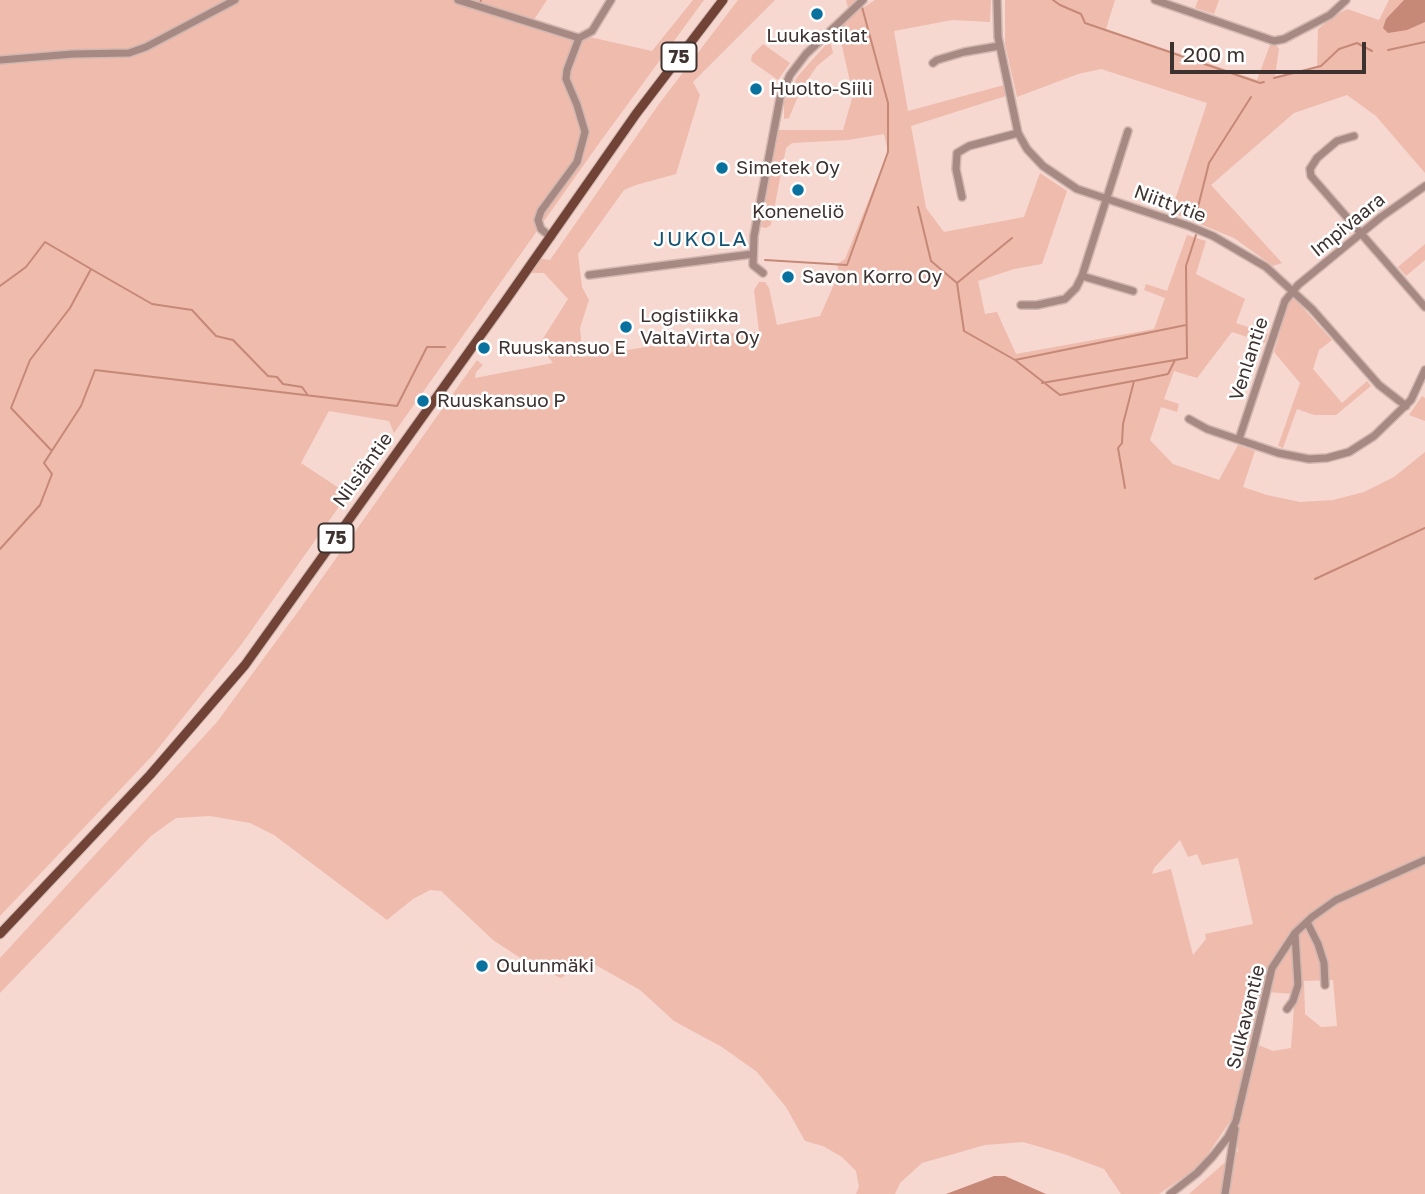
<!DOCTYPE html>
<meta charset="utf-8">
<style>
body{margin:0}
#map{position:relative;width:1425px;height:1194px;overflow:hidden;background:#f6d8d0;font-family:"Golos Text",sans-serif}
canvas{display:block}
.scale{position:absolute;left:1170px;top:42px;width:196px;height:32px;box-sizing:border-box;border:4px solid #3d322f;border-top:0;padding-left:9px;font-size:21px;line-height:24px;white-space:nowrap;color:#3d322f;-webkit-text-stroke:5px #fff;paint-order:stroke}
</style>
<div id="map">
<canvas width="1425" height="1194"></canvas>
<div class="scale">200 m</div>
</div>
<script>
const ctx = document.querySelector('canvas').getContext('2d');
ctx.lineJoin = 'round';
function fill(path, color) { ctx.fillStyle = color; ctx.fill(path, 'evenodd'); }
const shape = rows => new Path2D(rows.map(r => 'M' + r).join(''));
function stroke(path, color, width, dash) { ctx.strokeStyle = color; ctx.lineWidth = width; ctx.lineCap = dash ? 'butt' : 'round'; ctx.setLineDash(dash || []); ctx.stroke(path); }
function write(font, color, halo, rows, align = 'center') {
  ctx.font = font + ' "Golos Text",sans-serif'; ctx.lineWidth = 5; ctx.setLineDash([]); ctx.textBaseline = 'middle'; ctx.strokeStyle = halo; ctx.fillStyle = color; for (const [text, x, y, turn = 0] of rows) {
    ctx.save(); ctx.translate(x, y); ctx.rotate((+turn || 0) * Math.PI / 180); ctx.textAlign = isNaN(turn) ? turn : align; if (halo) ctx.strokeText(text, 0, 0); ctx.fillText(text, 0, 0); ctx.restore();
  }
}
const green = shape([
 [0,0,458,0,571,36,585,36,652,51,693,0,704,0,600,142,394,433,389,421,329,411,301,463,348,494,241,645,152,756,0,916],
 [469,0,547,0,533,21],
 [738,0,775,0,693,82,700,95,676,174,636,185,624,190,578,254,582,287,589,300,580,328,583,357,740,332,759,332,754,290,759,282,765,282,769,288,777,325,820,316,839,273,837,264,845,259,888,152,884,134,848,140,792,143,786,148,771,225,766,228,761,227,778,130,843,130,853,95,837,24,849,12,846,0,863,0,859,3,863,8,875,0,991,0,990,22,952,20,894,31,908,111,1004,85,1006,96,911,126,926,208,944,232,1024,217,1040,173,1067,191,1042,264,1014,269,978,281,985,314,997,312,1016,354,1154,329,1165,298,1144,290,1146,284,1167,291,1187,235,1206,241,1196,274,1245,299,1236,323,1268,334,1265,343,1232,332,1197,378,1174,371,1164,399,1179,404,1177,412,1161,407,1150,440,1173,464,1219,480,1238,445,1255,451,1243,487,1267,495,1300,502,1333,500,1364,492,1394,477,1425,452,1425,1194,1189,1194,1238,1151,1233,1117,1200,1166,1159,1194,1121,1194,1104,1169,1064,1154,1023,1142,985,1145,922,1163,900,1183,895,1194,856,1194,859,1187,856,1171,842,1157,823,1146,805,1141,786,1107,757,1072,722,1047,674,1021,640,990,594,964,579,966,561,978,528,963,493,940,441,891,430,890,413,899,387,920,274,835,250,823,210,816,176,818,151,836,0,993,0,958,217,722,305,602,477,360,483,365,476,372,475,378,553,363,539,345,568,299,544,273,525,273,536,258,550,260,659,104],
 [1180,840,1188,857,1197,854,1202,865,1238,858,1253,924,1205,934,1206,939,1193,955,1171,869,1152,874,1154,868],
 [1333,980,1337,1026,1321,1027,1305,1014,1304,981],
 [1266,992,1295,994,1291,1048,1273,1051,1256,1044],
 [1005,0,1115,0,1106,29,1257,80,1270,45,1276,45,1279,49,1275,76,1317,68,1318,29,1333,17,1347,9,1379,20,1389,0,1425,0,1425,173,1376,116,1347,95,1294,113,1211,185,1282,263,1273,266,1234,238,1171,212,1207,103,1101,69,1078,74,1017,97,1005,44],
 [1198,0,1219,0,1214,14,1195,8],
 [830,40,833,53,817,66,800,91,789,118,784,119,784,102,797,77],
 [763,44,790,63,778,80,751,61,752,55],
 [1425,244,1425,260,1406,276,1398,267],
 [1294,298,1332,340,1319,350,1313,369,1342,403,1367,381,1371,386,1336,415,1314,415,1297,409,1283,448,1278,446,1300,383,1274,352,1288,304],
 [1422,396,1425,398,1425,421,1409,415]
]);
const water = shape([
 [1404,0,1425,0,1425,22,1407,30,1388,33,1383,28,1386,19],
 [994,1176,1005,1176,1046,1194,946,1194]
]);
const stream = shape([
 [1053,0,1060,5,1081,14,1085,23,1260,83,1264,82],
 [480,3,481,0],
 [1388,50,1425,42],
 [1274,78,1321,66,1339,49,1357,43,1372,51],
 [918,207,931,261,957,283],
 [1201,219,1202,216,1197,211,1209,163,1251,97],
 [1012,238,957,283,964,331,1015,360,1186,325],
 [765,260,847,265,888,152,888,103,862,7],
 [0,286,26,267,45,242,91,269],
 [1015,360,1060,395,1133,381],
 [1042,383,1175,360],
 [51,450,11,408,30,360,70,308,91,269,152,304,192,310,216,336,233,340,268,376,277,377,283,384,302,387,307,394],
 [1125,488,1118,448,1122,443,1123,424,1134,381,1168,374,1175,360,1187,358,1186,266,1196,235],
 [0,549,40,505,52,474,44,463,81,406,95,370,397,406,427,347,445,347],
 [1315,579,1425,528]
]);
const minor = shape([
 [458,0,579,38,592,31,611,0],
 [997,0,998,37,1018,133,1027,149,1043,166,1077,189,1189,226,1213,236,1266,267,1312,309,1379,385,1406,406],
 [1155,0,1274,41,1284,39,1330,15,1346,0],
 [0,60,73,54,129,53,146,47,235,0],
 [933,63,937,60,964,52,999,46],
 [1354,136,1337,141,1317,158,1310,169,1311,176,1425,307],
 [962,197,956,169,957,153,969,146,1018,133],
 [551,237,541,229,538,220,541,211,577,162,585,132,577,105,566,79,567,70,579,38],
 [763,273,753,265,754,236,780,98,790,75,806,54,863,0],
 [589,275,753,254],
 [1082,276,1133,291],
 [1021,305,1037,305,1065,299,1076,288,1082,276,1128,131],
 [1189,419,1207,429,1278,453,1309,459,1327,458,1349,452,1374,436,1411,400,1425,370],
 [1239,439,1285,301,1298,285,1381,217,1425,186],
 [1307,922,1318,944,1324,963,1325,985],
 [1287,1009,1293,1001,1298,985,1295,934],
 [1170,1194,1197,1173,1213,1156,1228,1137,1236,1121,1272,968,1295,933,1312,917,1336,900,1425,860],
 [1225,1194,1235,1129]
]);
const major = shape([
 [0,934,150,775,245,665,506,300,636,114,723,0]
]);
const markers = [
 [817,14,7,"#08719d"],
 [756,89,7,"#08719d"],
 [722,168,7,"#08719d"],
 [798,190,7,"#08719d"],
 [788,277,7,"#08719d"],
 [626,327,7,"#08719d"],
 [484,348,7,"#08719d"],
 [423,401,7,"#08719d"],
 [482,966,7,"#08719d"]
];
const shields = [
 [679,57,35],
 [336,538,35]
];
const shieldNames = [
 ["75",679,57],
 ["75",336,538]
];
const poiNames = [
 ["Luukastilat",817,36,"center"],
 ["Huolto-Siili",770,89],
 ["Simetek Oy",736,168],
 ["Koneneliö",798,212,"center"],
 ["Savon Korro Oy",802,277],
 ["Logistiikka",640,316],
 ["ValtaVirta Oy",640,338],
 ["Ruuskansuo E",498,348],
 ["Ruuskansuo P",437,401],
 ["Oulunmäki",496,966]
];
const streetNames = [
 ["Niittytie",1170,204,20],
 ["Impivaara",1348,225,-39],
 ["Venlantie",1249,359,-72],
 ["Nilsiäntie",363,470,-54],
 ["Sulkavantie",1246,1017,-76]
];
const neighbourhoodNames = [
 ["JUKOLA",701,239]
];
fill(green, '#eebbad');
fill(water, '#c68877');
stroke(stream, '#c68877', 2);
stroke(minor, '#d1b7b0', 10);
stroke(major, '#d1b7b0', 11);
stroke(minor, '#a68982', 7);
stroke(major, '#714236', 9);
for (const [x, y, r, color] of markers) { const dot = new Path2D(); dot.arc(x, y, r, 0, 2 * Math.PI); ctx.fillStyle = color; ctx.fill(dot); stroke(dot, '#fff', 2.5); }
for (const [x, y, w] of shields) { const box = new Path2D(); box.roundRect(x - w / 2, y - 14.5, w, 29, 5); ctx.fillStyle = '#fff'; ctx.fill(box); stroke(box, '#3d322f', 2); }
write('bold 18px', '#3d322f', null, shieldNames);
write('19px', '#3d322f', '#fff', poiNames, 'left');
write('19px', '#3d322f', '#fff', streetNames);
ctx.letterSpacing = '2px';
write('21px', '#145372', '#fff', neighbourhoodNames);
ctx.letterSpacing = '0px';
</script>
